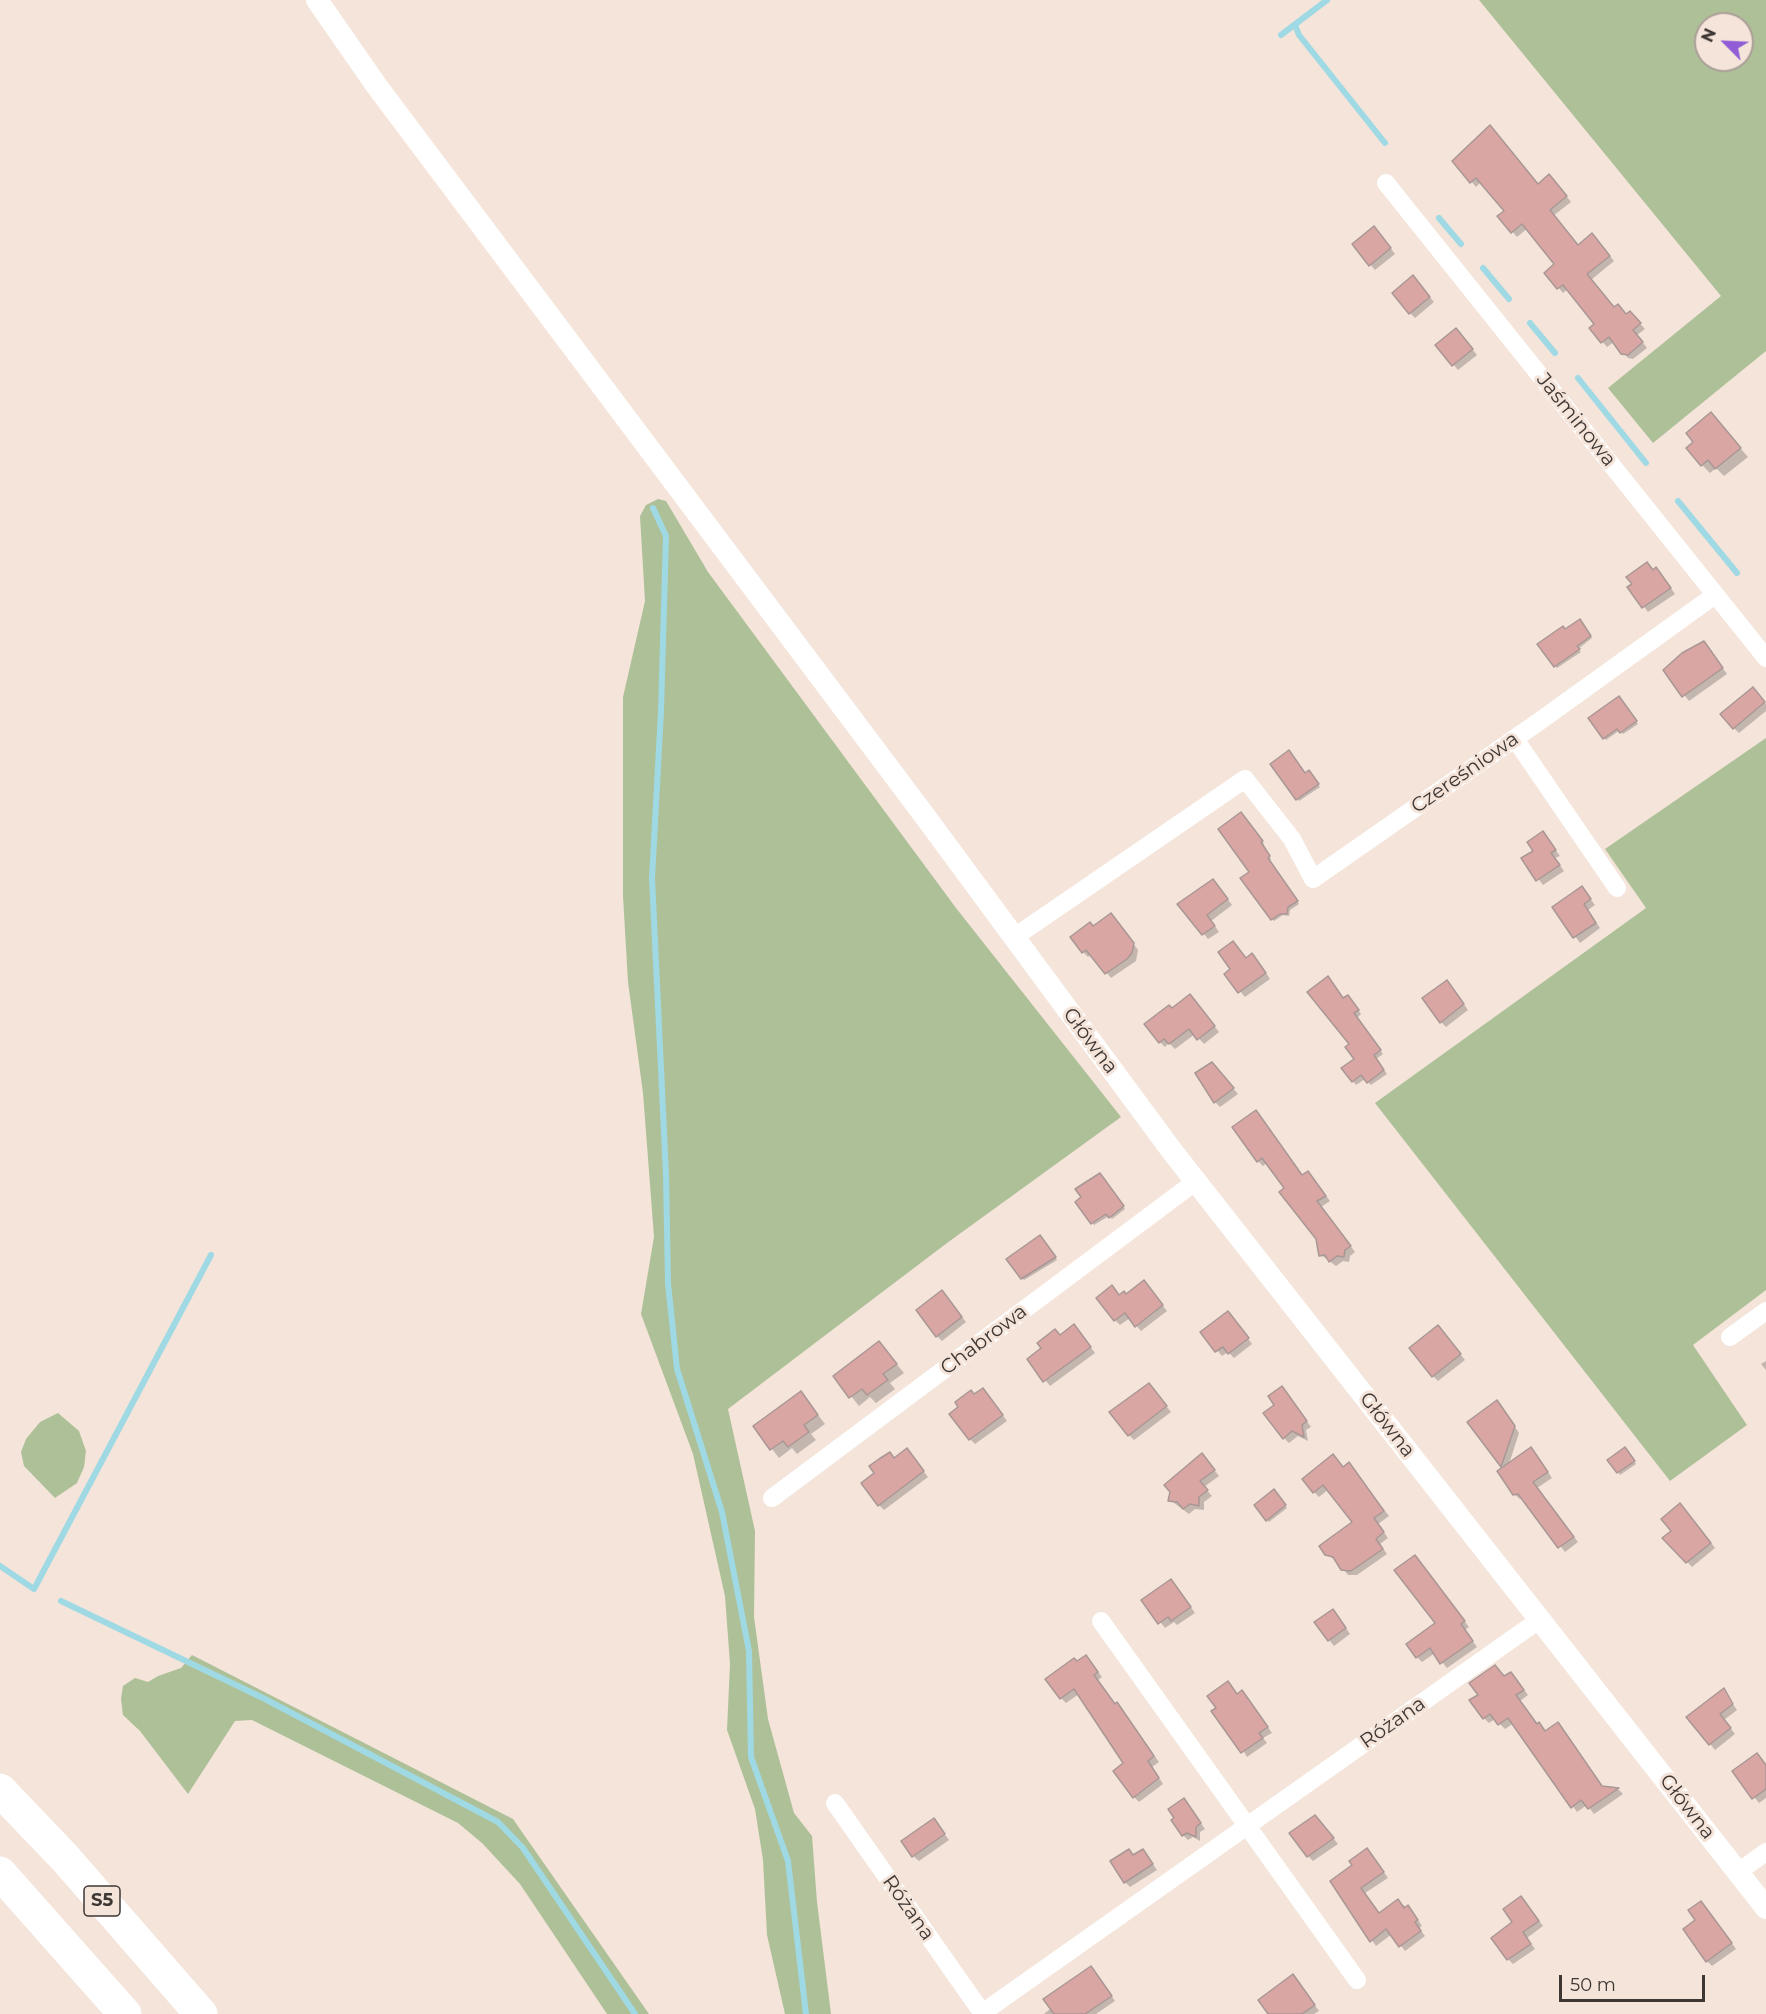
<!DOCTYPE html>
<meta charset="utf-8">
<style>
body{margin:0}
#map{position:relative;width:1766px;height:2014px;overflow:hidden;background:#f4e4da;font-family:Montserrat,sans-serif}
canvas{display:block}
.north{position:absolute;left:1694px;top:12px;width:60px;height:60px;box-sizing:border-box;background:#f4e4da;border:2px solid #ab9f98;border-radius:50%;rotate:294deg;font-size:16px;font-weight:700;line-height:24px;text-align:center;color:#3e3734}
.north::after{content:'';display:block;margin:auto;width:21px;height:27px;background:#915dd6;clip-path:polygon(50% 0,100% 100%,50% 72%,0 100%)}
.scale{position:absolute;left:1559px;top:1975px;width:146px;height:27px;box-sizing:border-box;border:3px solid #3e3734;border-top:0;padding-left:8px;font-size:18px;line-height:21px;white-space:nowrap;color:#3e3734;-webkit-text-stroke:4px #f4e4da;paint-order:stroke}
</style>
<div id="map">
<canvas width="1766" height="2014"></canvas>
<div class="north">N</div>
<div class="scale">50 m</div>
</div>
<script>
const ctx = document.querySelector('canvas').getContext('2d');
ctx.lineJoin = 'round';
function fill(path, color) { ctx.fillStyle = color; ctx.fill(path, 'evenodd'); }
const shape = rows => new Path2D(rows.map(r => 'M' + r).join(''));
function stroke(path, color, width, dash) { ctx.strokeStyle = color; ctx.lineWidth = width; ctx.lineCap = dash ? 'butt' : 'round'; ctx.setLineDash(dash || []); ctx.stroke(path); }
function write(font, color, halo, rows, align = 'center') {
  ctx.font = font + ' Montserrat,sans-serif'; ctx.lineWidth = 6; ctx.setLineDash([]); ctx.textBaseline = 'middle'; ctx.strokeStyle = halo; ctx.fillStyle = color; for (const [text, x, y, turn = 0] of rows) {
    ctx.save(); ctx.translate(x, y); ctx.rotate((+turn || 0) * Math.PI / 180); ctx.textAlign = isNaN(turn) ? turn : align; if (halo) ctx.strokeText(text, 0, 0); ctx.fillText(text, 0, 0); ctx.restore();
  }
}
const green = shape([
 [1479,0,1766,0,1766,351,1653,443,1608,388,1721,296],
 [1706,24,1742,24,1742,60,1706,60],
 [658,499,666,501,708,572,956,908,1121,1117,947,1243,728,1409,755,1531,754,1617,768,1719,794,1813,812,1836,817,1902,831,2014,785,2014,767,1935,763,1860,755,1809,727,1730,730,1664,725,1596,693,1454,641,1314,654,1237,643,1093,628,982,623,896,623,697,645,601,640,516,646,505],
 [1766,738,1766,1290,1693,1345,1747,1425,1670,1481,1375,1103,1646,908,1605,849],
 [58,1413,79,1431,86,1451,84,1467,77,1483,55,1498,24,1466,21,1452,26,1439,40,1422],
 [192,1655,513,1819,649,2014,607,2014,520,1884,482,1843,458,1823,252,1720,235,1721,188,1794,140,1731,123,1715,121,1699,123,1686,135,1678,148,1682,158,1676,181,1668]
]);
const shadow = shape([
 [1454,161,1538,185,1554,181,1571,202,1553,216,1578,247,1597,240,1614,261,1591,280,1615,309,1635,318,1645,329,1637,335,1647,348,1633,359,1628,358,1614,342,1607,347,1591,328,1596,324,1568,289,1563,293,1546,273,1556,264,1528,228,1517,237,1499,216,1506,211,1481,182,1476,187],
 [1379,233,1395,254,1375,270,1370,264],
 [1418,283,1434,302,1415,318,1410,313],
 [1461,335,1477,355,1458,370,1437,345],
 [1711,414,1748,457,1724,476,1716,468,1710,473,1702,465,1695,442],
 [1654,571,1661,574,1675,594,1648,612,1630,588],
 [1581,623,1592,638,1578,649,1581,652,1557,668,1555,666],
 [1704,643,1727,674,1689,701,1665,670],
 [1758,694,1766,704,1766,711,1739,733,1734,728],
 [1621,700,1638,724,1623,734,1620,730,1606,740,1604,738],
 [1306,774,1311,774,1320,787,1299,801,1297,799],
 [1243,816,1264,844,1262,845,1271,859,1269,861,1299,904,1290,910,1289,916,1283,915,1274,921,1272,919,1251,872],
 [1543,833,1560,856,1555,858,1564,871,1543,885,1523,859,1535,851],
 [1218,886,1232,905,1211,921,1219,932,1208,939,1200,929],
 [1582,888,1595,905,1588,910,1600,928,1580,943,1554,907],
 [1116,920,1138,950,1136,961,1111,978,1092,954,1088,957,1083,952,1093,928],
 [1246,959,1257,960,1270,979,1245,997,1226,974],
 [1452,987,1468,1010,1446,1027,1441,1022],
 [1344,1000,1351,1000,1361,1014,1357,1018,1383,1054,1376,1059,1387,1074,1371,1085,1365,1079,1356,1085,1353,1081,1356,1059],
 [1195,1001,1219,1032,1204,1044,1195,1034,1175,1049,1169,1043,1165,1047,1160,1042,1172,1010],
 [1217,1069,1238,1094,1220,1107,1215,1102],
 [1256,1112,1303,1177,1313,1178,1330,1201,1321,1207,1355,1252,1350,1256,1349,1262,1343,1261,1336,1266,1321,1255,1317,1239,1286,1189,1267,1163,1263,1166,1258,1161],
 [1101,1177,1125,1209,1112,1219,1109,1216,1094,1225,1092,1223],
 [1042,1239,1057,1260,1024,1280,1022,1278],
 [1112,1287,1120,1296,1149,1288,1167,1311,1141,1331,1130,1318,1120,1325,1115,1320],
 [947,1298,966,1322,942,1341,937,1336],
 [1233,1318,1252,1344,1234,1358,1228,1352,1222,1356,1202,1332],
 [1074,1326,1095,1353,1050,1386,1029,1360],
 [1443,1333,1465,1360,1438,1381,1433,1376],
 [879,1343,904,1373,890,1383,895,1389,876,1403,870,1397,859,1406,835,1376],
 [1766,1361,1766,1370,1761,1364],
 [1154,1391,1171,1412,1134,1440,1129,1435],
 [801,1393,825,1424,811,1434,816,1440,797,1454,792,1448,779,1458,755,1427],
 [1287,1393,1311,1427,1306,1430,1308,1441,1298,1436,1289,1443,1284,1438],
 [988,1395,1007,1421,975,1444,970,1439,975,1396],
 [1502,1407,1519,1433,1509,1464,1536,1454,1552,1478,1537,1488,1578,1542,1565,1552,1523,1498,1520,1499,1514,1494,1504,1468,1469,1422],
 [907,1450,928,1477,884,1510,879,1505,895,1459],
 [1626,1451,1636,1464,1620,1475,1618,1472],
 [1206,1460,1219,1476,1204,1487,1212,1496,1204,1502,1204,1510,1195,1509,1189,1514,1170,1500],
 [1349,1464,1389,1516,1378,1524,1388,1538,1380,1544,1387,1554,1357,1575,1348,1575,1337,1561,1326,1554,1354,1523,1329,1489,1319,1497,1314,1492],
 [1276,1494,1287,1508,1269,1522,1267,1520],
 [1685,1510,1715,1548,1692,1567,1665,1538,1673,1531],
 [1420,1562,1469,1627,1465,1630,1477,1647,1447,1668,1435,1653,1422,1662,1417,1657,1437,1624],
 [1176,1586,1195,1613,1177,1625,1174,1622,1165,1628,1143,1600],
 [1338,1616,1350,1634,1334,1646,1316,1623],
 [1091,1662,1102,1677,1098,1680,1115,1705,1122,1709,1159,1762,1152,1767,1163,1784,1139,1802,1134,1797,1125,1764,1079,1694,1066,1703,1061,1698,1077,1663],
 [1505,1678,1516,1679,1528,1695,1520,1701,1538,1725,1546,1732,1558,1724,1603,1787,1618,1789,1623,1794,1594,1814,1587,1805,1577,1812,1514,1723,1505,1729,1495,1719,1489,1723,1484,1718],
 [1228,1683,1238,1695,1247,1697,1272,1733,1263,1738,1267,1743,1247,1757,1218,1708],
 [1723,1690,1737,1710,1724,1720,1735,1734,1715,1750,1688,1717],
 [1766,1766,1766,1798,1759,1803,1734,1771],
 [1184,1800,1205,1829,1200,1832,1200,1841,1193,1837,1188,1840,1183,1835],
 [934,1820,949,1840,919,1861,913,1856],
 [1320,1822,1338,1844,1313,1861,1308,1856],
 [1143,1850,1157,1870,1130,1887,1125,1882,1129,1851,1134,1856],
 [1372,1855,1388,1878,1365,1893,1380,1914,1398,1901,1413,1912,1422,1926,1419,1928,1425,1936,1405,1951,1392,1934,1376,1946,1332,1881],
 [1526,1903,1543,1926,1527,1938,1535,1949,1513,1964,1508,1959,1514,1922],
 [1706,1908,1736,1949,1712,1966,1707,1961,1697,1921],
 [1095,1972,1115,2001,1096,2014,1044,2014],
 [1293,1976,1319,2011,1314,2014,1270,2014]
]);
const stream = shape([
 [1295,25,1299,35,1385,143],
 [1281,35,1327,0],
 [1439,218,1461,244],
 [1483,268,1509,299],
 [1530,323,1555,353],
 [1578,378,1646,463],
 [1678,501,1737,573],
 [653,508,666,536,661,711,652,878,666,1175,668,1283,677,1369,722,1512,749,1651,751,1757,788,1861,806,2014],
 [0,1566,34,1589,211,1255],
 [61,1601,265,1699,498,1822,523,1848,635,2014]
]);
const building = shape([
 [1490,125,1538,184,1549,174,1567,196,1550,210,1578,245,1592,233,1610,256,1587,274,1614,307,1618,304,1626,314,1630,311,1641,323,1633,330,1643,342,1628,355,1621,354,1609,337,1601,343,1589,328,1594,324,1563,285,1557,289,1544,273,1554,264,1522,224,1511,233,1497,216,1504,211,1476,178,1470,183,1452,161,1490,125],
 [1374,226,1391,248,1369,266,1352,244,1374,226],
 [1413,275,1430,297,1409,314,1392,293,1413,275],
 [1456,328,1473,349,1452,366,1435,345,1456,328],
 [1711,412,1741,448,1715,469,1708,460,1701,466,1686,448,1693,442,1686,433,1711,412],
 [1647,562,1653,570,1656,567,1671,588,1642,608,1627,587,1632,584,1626,577,1647,562],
 [1580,619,1591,636,1577,646,1580,649,1554,667,1537,644,1563,626,1565,629,1580,619],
 [1704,641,1723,668,1682,697,1663,670,1682,653,1704,641],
 [1753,687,1765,702,1733,729,1720,714,1753,687],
 [1619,696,1637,721,1620,733,1617,729,1603,739,1588,718,1619,696],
 [1289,750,1305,773,1309,770,1319,784,1296,800,1270,764,1289,750],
 [1241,812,1263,841,1261,842,1270,856,1268,858,1298,901,1288,907,1287,914,1280,914,1271,920,1240,878,1249,872,1218,829,1241,812],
 [1543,831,1556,850,1551,853,1560,865,1536,881,1521,858,1533,851,1527,842,1543,831],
 [1213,879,1228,899,1207,915,1215,926,1202,935,1177,904,1213,879],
 [1582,886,1591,899,1584,904,1596,923,1573,938,1552,907,1582,886],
 [1111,913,1134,943,1132,953,1127,959,1105,974,1086,950,1082,953,1070,937,1090,922,1093,926,1111,913],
 [1233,941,1246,958,1252,953,1266,973,1238,993,1224,974,1230,969,1218,952,1233,941],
 [1328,976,1343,998,1348,995,1359,1010,1354,1013,1381,1050,1374,1055,1384,1070,1367,1083,1361,1075,1352,1082,1341,1068,1354,1059,1345,1047,1349,1044,1307,992,1328,976],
 [1447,980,1464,1004,1440,1023,1422,998,1447,980],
 [1190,994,1215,1026,1197,1040,1189,1029,1169,1044,1164,1039,1159,1043,1144,1024,1169,1005,1172,1008,1190,994],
 [1212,1062,1234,1088,1214,1103,1195,1073,1212,1062],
 [1256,1110,1302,1175,1308,1171,1326,1196,1317,1201,1351,1246,1345,1250,1344,1257,1337,1256,1329,1262,1325,1255,1319,1256,1316,1239,1279,1192,1284,1188,1262,1158,1257,1162,1232,1127,1256,1110],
 [1100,1173,1124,1206,1109,1218,1106,1214,1091,1224,1075,1202,1081,1197,1075,1189,1100,1173],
 [1040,1235,1056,1257,1021,1279,1006,1259,1040,1235],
 [1144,1280,1163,1305,1135,1327,1125,1313,1114,1321,1096,1298,1112,1285,1119,1295,1124,1291,1126,1294,1144,1280],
 [942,1290,962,1317,936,1337,916,1310,942,1290],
 [1228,1311,1249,1338,1228,1354,1223,1347,1215,1352,1200,1332,1228,1311],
 [1074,1324,1091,1347,1043,1382,1027,1359,1041,1348,1037,1343,1055,1329,1060,1335,1074,1324],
 [1438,1325,1461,1354,1432,1377,1409,1348,1438,1325],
 [879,1341,897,1364,883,1374,888,1380,867,1395,862,1389,849,1398,833,1376,879,1341],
 [1149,1383,1167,1406,1128,1436,1109,1412,1149,1383],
 [1282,1386,1307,1421,1302,1425,1304,1437,1292,1431,1283,1439,1263,1413,1274,1405,1268,1396,1282,1386],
 [983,1388,1003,1415,969,1440,949,1414,958,1407,955,1402,971,1390,974,1394,983,1388],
 [801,1391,818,1415,804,1425,809,1432,788,1447,783,1441,770,1450,753,1426,801,1391],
 [1497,1400,1515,1426,1501,1467,1467,1422,1497,1400],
 [1531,1447,1548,1472,1533,1482,1574,1537,1558,1548,1518,1494,1513,1495,1497,1471,1531,1447],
 [1625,1447,1635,1461,1617,1473,1607,1460,1625,1447],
 [907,1448,924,1471,878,1506,861,1483,874,1473,869,1466,879,1459,890,1452,894,1458,907,1448],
 [1202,1453,1215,1470,1200,1481,1208,1490,1199,1497,1199,1506,1190,1504,1183,1509,1177,1502,1168,1501,1170,1492,1164,1485,1202,1453],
 [1333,1454,1343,1467,1349,1462,1384,1511,1374,1518,1384,1532,1376,1539,1383,1549,1351,1571,1341,1570,1333,1557,1325,1555,1319,1546,1352,1522,1323,1485,1313,1493,1302,1479,1333,1454],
 [1274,1489,1286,1505,1266,1521,1254,1505,1274,1489],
 [1680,1503,1711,1543,1686,1563,1662,1538,1671,1531,1661,1519,1680,1503],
 [1415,1555,1465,1621,1461,1624,1473,1641,1440,1664,1430,1648,1416,1658,1406,1644,1435,1623,1394,1570,1415,1555],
 [1171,1579,1191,1607,1171,1621,1168,1617,1158,1624,1141,1600,1171,1579],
 [1333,1609,1346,1628,1328,1641,1314,1622,1333,1609],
 [1086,1655,1098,1672,1094,1675,1115,1704,1117,1702,1154,1756,1148,1761,1159,1778,1133,1798,1113,1771,1123,1763,1074,1689,1060,1699,1045,1679,1074,1658,1077,1661,1086,1655],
 [1495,1665,1504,1676,1511,1672,1524,1690,1516,1695,1537,1724,1539,1722,1545,1731,1558,1722,1602,1786,1619,1788,1588,1809,1581,1800,1571,1808,1508,1718,1498,1725,1490,1714,1483,1719,1469,1700,1478,1695,1469,1683,1495,1665],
 [1228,1681,1237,1694,1242,1690,1268,1727,1259,1733,1263,1738,1241,1753,1211,1711,1216,1708,1207,1696,1228,1681],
 [1724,1688,1733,1704,1720,1714,1731,1728,1709,1745,1686,1717,1724,1688],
 [1757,1753,1766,1765,1766,1789,1752,1799,1732,1771,1757,1753],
 [1184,1798,1201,1823,1196,1827,1196,1837,1187,1833,1182,1836,1171,1820,1174,1818,1168,1809,1184,1798],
 [1315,1815,1334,1838,1307,1857,1289,1833,1315,1815],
 [934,1818,945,1834,912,1857,901,1841,934,1818],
 [1367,1848,1384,1872,1361,1888,1379,1913,1398,1899,1404,1908,1408,1905,1418,1920,1415,1922,1421,1931,1399,1947,1386,1929,1370,1942,1330,1881,1352,1865,1349,1861,1367,1848],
 [1129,1849,1133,1855,1143,1849,1153,1864,1124,1883,1110,1861,1129,1849],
 [1521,1896,1539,1921,1523,1932,1531,1944,1507,1960,1491,1938,1512,1922,1503,1909,1521,1896],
 [1701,1901,1732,1943,1706,1962,1683,1929,1695,1920,1688,1910,1701,1901],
 [1091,1966,1112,1996,1085,2014,1054,2014,1043,1999,1091,1966],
 [1293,1974,1315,2005,1302,2014,1268,2014,1258,2000,1293,1974]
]);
const minor = shape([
 [1386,183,1766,658],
 [1515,739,1617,888],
 [1013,938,1245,779,1292,839,1313,879,1537,723,1715,595],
 [1730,1337,1766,1311],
 [772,1498,1195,1182],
 [1101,1621,1357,1980],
 [835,1803,983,2014],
 [1738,1872,1766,1852],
 [982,2013,1539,1620]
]);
const tertiary = shape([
 [317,0,376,85,924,815,1172,1151,1766,1908]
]);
const motorway = shape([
 [0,1790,65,1858,201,2014],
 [0,1873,125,2014]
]);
const shields = [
 [102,1901,36]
];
const shieldNames = [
 ["S5",102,1901]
];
const streetNames = [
 ["Jaśminowa",1576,420,51],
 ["Czereśniowa",1465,773,-35],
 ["Główna",1090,1041,53],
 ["Chabrowa",984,1340,-37],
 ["Główna",1387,1425,52],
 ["Różana",1393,1723,-35],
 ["Główna",1687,1807,52],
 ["Różana",908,1908,55]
];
fill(green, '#aec098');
fill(shadow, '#0003');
stroke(stream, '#9fd9e4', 6);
fill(building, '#daa6a3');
stroke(building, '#a99795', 1.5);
stroke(minor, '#fff', 18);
stroke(tertiary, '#fff', 22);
stroke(motorway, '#fff', 33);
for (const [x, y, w] of shields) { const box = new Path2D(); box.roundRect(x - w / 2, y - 15, w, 30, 4.5); ctx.fillStyle = '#f4e4da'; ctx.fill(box); stroke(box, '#3e3734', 1.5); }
write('bold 18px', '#3e3734', null, shieldNames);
write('20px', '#3e3734', '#f4e4da', streetNames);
</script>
